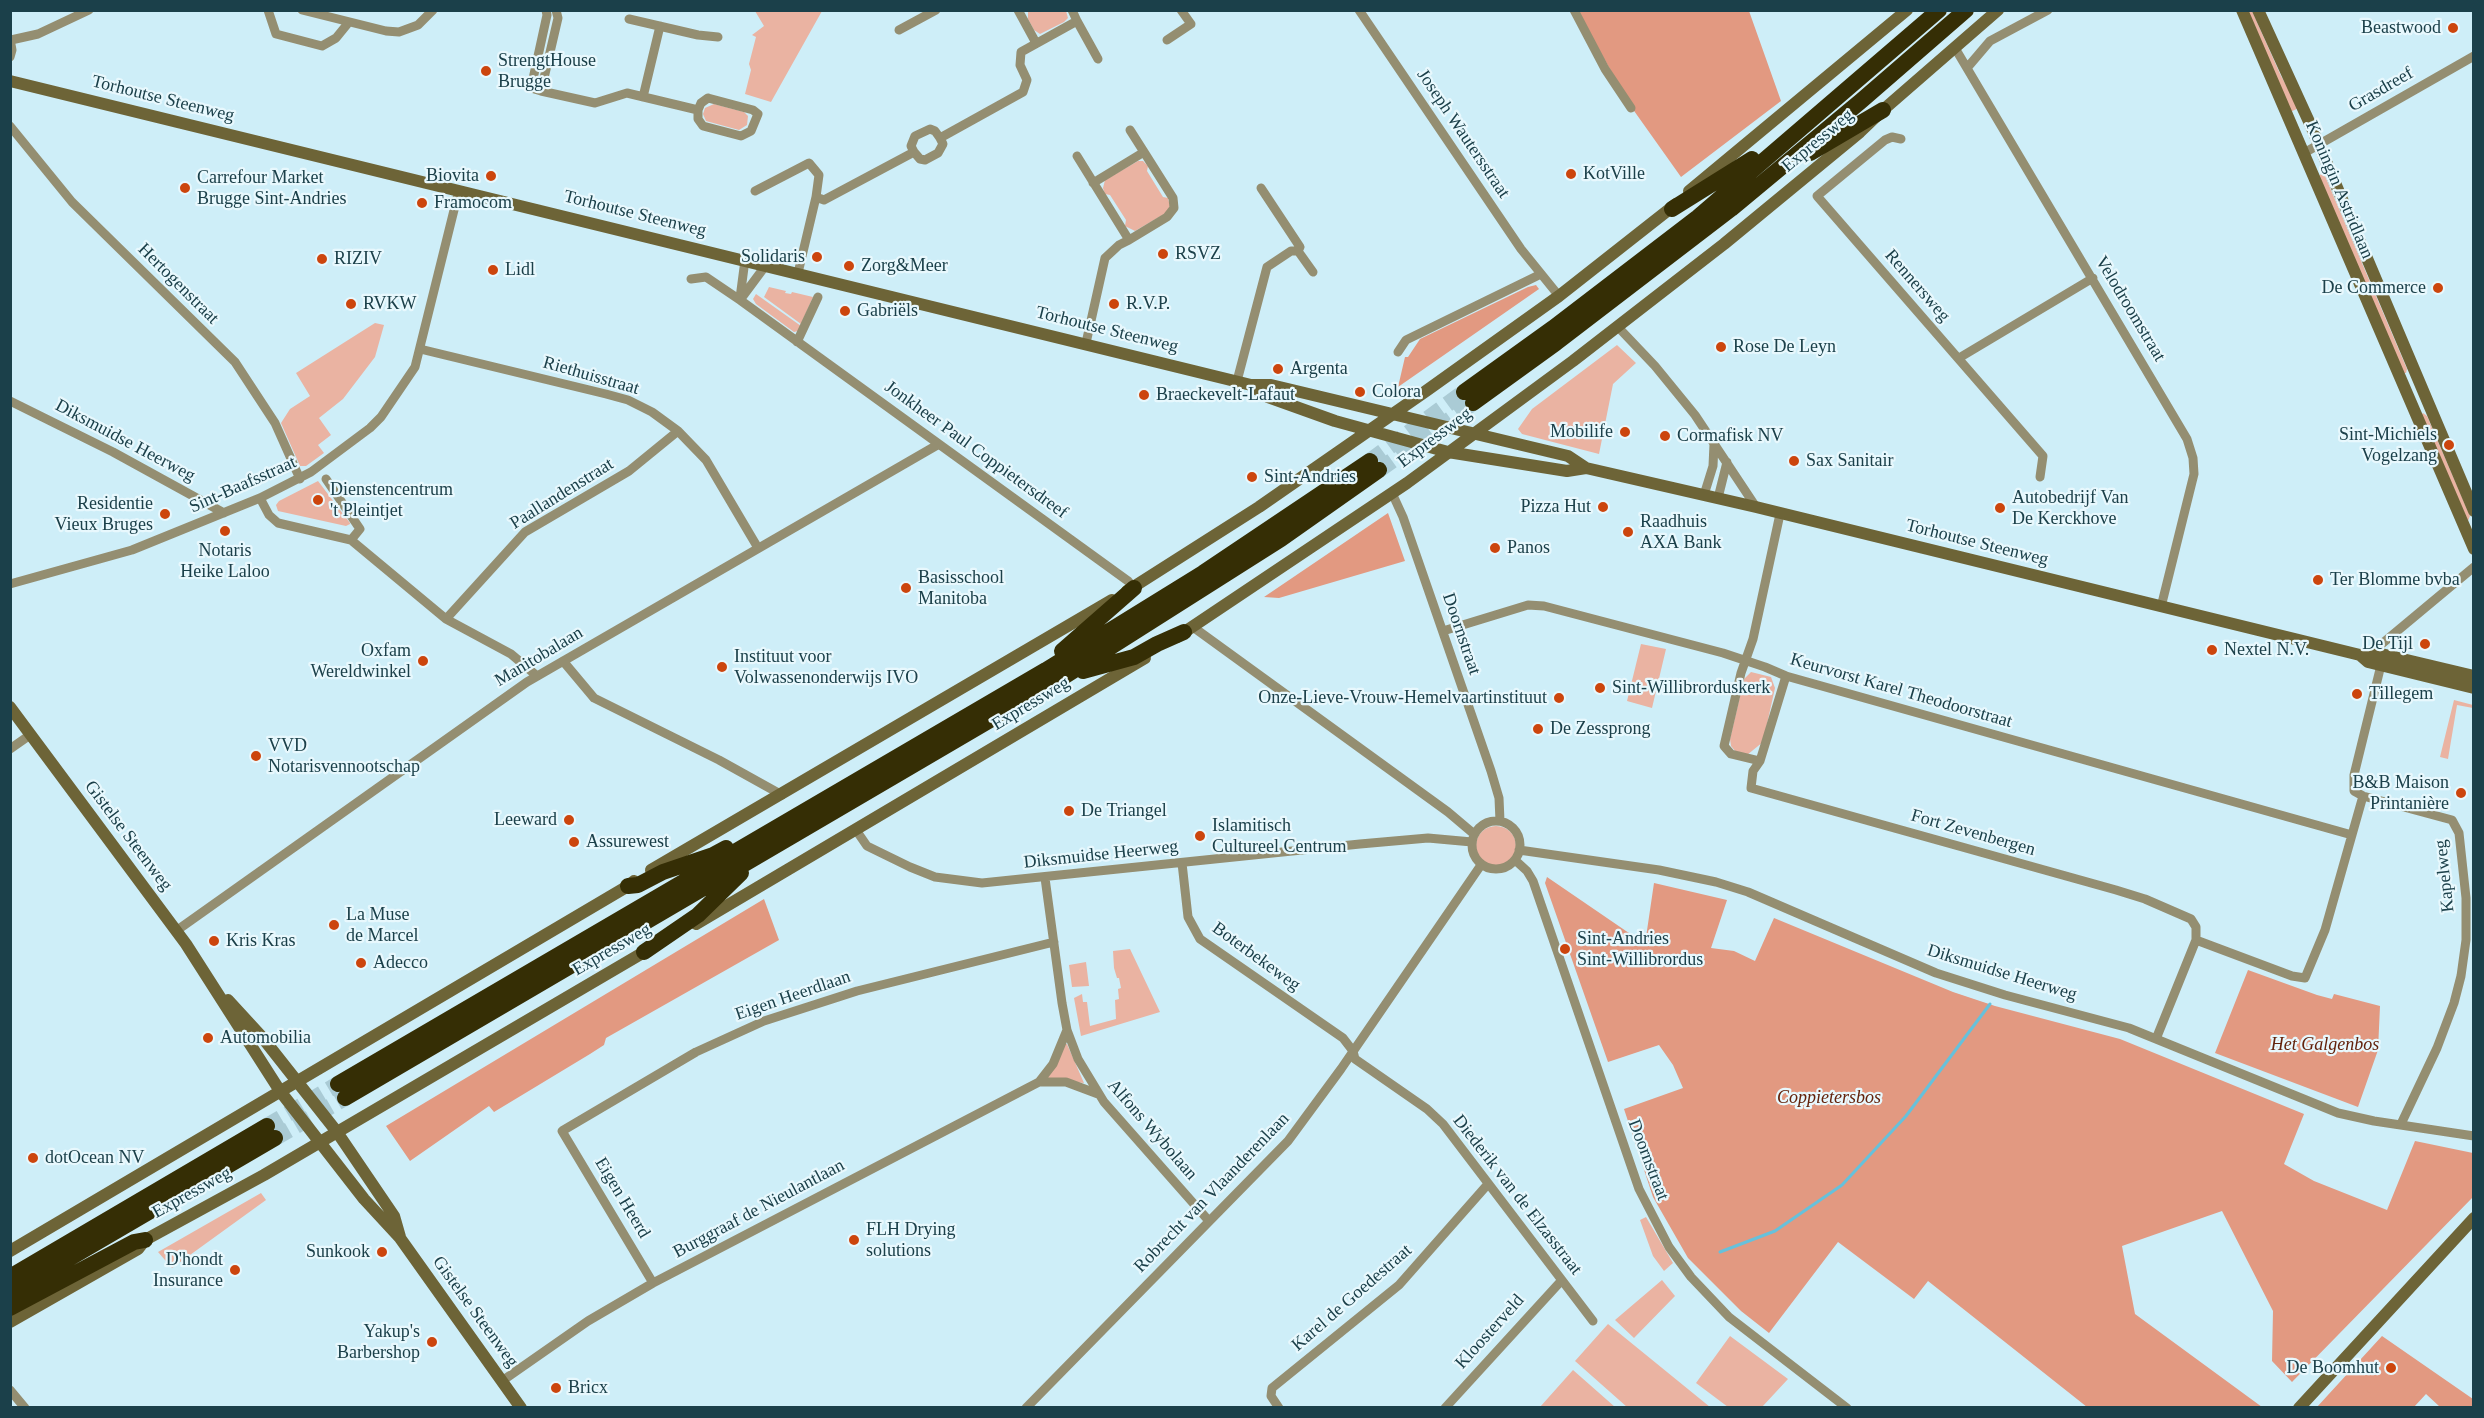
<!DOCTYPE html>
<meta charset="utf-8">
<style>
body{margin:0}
#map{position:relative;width:2484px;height:1418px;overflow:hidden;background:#ceeef8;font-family:Georgia,serif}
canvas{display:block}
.frame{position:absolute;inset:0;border:12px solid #1b404a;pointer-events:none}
</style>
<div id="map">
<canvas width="2484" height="1418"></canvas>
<div class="frame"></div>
</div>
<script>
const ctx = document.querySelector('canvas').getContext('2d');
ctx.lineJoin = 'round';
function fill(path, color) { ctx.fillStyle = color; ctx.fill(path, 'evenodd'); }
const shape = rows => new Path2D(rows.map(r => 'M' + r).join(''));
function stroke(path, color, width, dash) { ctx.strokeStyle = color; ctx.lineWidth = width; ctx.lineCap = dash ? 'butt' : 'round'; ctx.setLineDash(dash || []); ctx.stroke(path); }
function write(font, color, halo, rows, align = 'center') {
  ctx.font = font + ' Georgia,serif'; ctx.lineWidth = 4.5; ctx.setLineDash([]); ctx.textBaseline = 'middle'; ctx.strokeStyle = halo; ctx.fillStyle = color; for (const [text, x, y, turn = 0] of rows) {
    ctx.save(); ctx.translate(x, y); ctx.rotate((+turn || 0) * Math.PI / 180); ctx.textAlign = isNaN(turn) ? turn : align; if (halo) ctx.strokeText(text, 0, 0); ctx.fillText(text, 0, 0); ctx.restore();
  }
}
const green = shape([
 [1028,10,1066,11,1068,18,1064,22,1040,34,1034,30,1028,19],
 [755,11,822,11,771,102,745,94,751,70,749,64,756,37,752,35,764,26],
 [2246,11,2252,11,2281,76,2299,108,2290,112],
 [714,104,744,112,748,116,747,125,739,130,706,121,703,114,705,108],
 [1138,161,1143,161,1148,166,1147,171,1163,197,1168,198,1170,206,1166,213,1135,231,1125,226,1126,220,1110,195,1105,194,1103,188,1105,180],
 [2321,174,2325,176,2407,369,2406,373,2403,373,2319,176],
 [769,287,786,291,785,293,791,294,792,292,813,297,801,324,764,297],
 [756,294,801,326,798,331,794,332,756,304,753,299],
 [375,323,384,325,375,357,343,399,319,418,331,435,318,445,324,453,306,466,300,466,281,423,290,409,310,396,296,373],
 [1617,345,1636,363,1613,384,1599,454,1522,434,1518,429,1532,409],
 [2423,413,2427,416,2470,516,2468,521,2421,415],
 [318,481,350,523,350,524,346,526,278,511,276,505,279,501],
 [1641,644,1666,649,1652,708,1627,701],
 [1751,672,1771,677,1775,688,1763,742,1747,755,1736,752,1731,746,1730,739,1744,679],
 [2454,700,2473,705,2473,708,2457,705,2448,759,2440,757],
 '1476 846a20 20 0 1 1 40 0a20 20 0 1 1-40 0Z',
 [1130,949,1160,1012,1081,1036,1074,998,1082,994,1083,1002,1087,1002,1090,1026,1116,1019,1115,1000,1119,999,1118,989,1121,988,1119,978,1117,978,1114,968,1113,951],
 [1086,962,1089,986,1072,987,1069,965],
 [1065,1044,1067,1044,1084,1083,1048,1079,1047,1076],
 [261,1193,266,1200,172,1268,158,1252],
 [1646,1217,1673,1263,1664,1271,1653,1256,1640,1220],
 [1662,1280,1675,1296,1634,1338,1615,1320],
 [1608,1324,1710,1407,1627,1407,1575,1361],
 [1730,1336,1788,1379,1762,1407,1728,1407,1696,1383],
 [1573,1370,1615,1407,1540,1407]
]);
const forest = shape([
 [1577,11,1749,11,1781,101,1681,177,1632,108],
 [1536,285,1539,289,1398,387,1405,357,1408,357,1420,339,1528,287],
 [1388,513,1405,561,1279,598,1264,597],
 [1547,877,1645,944,1654,883,1727,900,1711,948,1734,951,1755,961,1774,918,1953,992,1995,1006,2120,1039,2304,1114,2284,1164,2314,1181,2387,1210,2415,1141,2473,1153,2473,1197,2292,1382,2272,1361,2273,1311,2222,1211,2122,1246,2135,1314,2262,1407,2087,1407,1928,1281,1914,1299,1838,1242,1769,1333,1741,1311,1688,1258,1653,1197,1624,1109,1683,1088,1673,1065,1659,1045,1608,1062,1545,883],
 [764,899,779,940,606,1038,604,1045,590,1054,494,1112,489,1106,410,1161,386,1126],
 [2248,970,2317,995,2332,999,2334,994,2380,1006,2378,1050,2358,1107,2215,1053],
 [2382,1336,2473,1399,2473,1407,2440,1407,2426,1394,2414,1407,2317,1407]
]);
const stream = shape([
 [1720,1252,1775,1231,1842,1185,1906,1116,1990,1004]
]);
const highwayTunnel = shape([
 [1370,461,1464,392],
 [1379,470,1473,403],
 [267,1126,338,1084],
 [275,1138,345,1098]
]);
const street = shape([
 [268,10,276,34,322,46,336,38,349,22],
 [302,10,386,31,399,32,418,25,433,10],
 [556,10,558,18,541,91,595,103,627,93,698,110],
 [1018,10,1036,43],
 [1359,10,1521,249,1559,296],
 [1574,10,1605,69,1631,108],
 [629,19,698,35,718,37],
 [1077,21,1098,59],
 [899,30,936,10],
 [10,39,12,50,10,57],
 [11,40,38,34,89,10],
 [1167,40,1191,24,1181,10],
 [1955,48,2187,439,2193,458,2194,474,2161,607],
 [1967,68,1990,41,2048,10],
 [541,91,531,88,547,15,546,10],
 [643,97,660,26],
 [708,98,753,110,758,114,751,131,741,136,703,126,698,119,698,110,701,103,708,98],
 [10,126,72,202,235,362,275,423,300,479],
 [1130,130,1144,152],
 [1901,139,1892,137,1885,140,1817,196,2043,456,2040,477],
 [914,152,911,146,915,136,930,129,935,131,940,138,1023,92,1027,80,1020,65,1021,52,1077,21,1072,10],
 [2304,153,2474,56],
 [1077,156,1129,240,1119,245,1105,258,1086,343],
 [1093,183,1144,152,1173,198,1174,208,1167,217,1129,240],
 [1261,188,1300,247,1298,251],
 [755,191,809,163,819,175,816,197,824,200,914,152,920,159,925,160,938,153,943,144,940,138],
 [798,273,816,197],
 [691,279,706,277,740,300,1128,581,1134,588],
 [740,298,745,260],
 [740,300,766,265],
 [1617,326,1655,366,1695,415,1756,507],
 [797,342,818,297],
 [420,349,606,394,628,400,652,412,678,431,706,460,758,548],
 [1398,352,1406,340,1541,274],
 [1959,358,2093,278],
 [1237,381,1267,267,1291,251,1298,251,1313,272],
 [10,401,113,452,224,513],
 [326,479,360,529,351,540],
 [1392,493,1403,517,1491,771,1499,798,1500,821],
 [1704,495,1713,466,1714,444],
 [260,498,269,515,278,523,351,540,446,619,511,654,537,676],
 [1718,498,1727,462],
 [10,584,132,550,260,498,311,472,370,428,381,417,415,367,459,190],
 [446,619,525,532,629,471,678,431],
 [1193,627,1448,812,1474,834],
 [1443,631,1528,605,1544,606,1723,653,1765,667,1786,676,2352,835],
 [2372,656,2378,647,2474,567],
 [563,661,594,698,719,760,782,795],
 [2382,661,2354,775,2354,791,2363,796,2452,820,2459,833,2466,898,2466,940,2461,976,2454,1003,2437,1048,2401,1124],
 [1786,676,1760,761,1753,771,1751,788,2116,890,2145,899,2191,919,2196,927,2196,940,2156,1039],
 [10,749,30,735],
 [1760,761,1731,754,1724,746,1741,673,1753,639,1780,514],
 '1472 845a24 24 0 1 1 48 0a24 24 0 1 1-48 0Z',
 [856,830,867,846,910,867,935,877,982,883,1360,844,1428,838,1472,842],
 [1519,850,1659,870,1716,882,1748,892,1936,973,2005,995,2129,1028,2338,1113,2374,1121,2474,1136],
 [1515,860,1527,871,1533,881,1639,1189,1669,1247,1691,1277,1729,1317,1847,1408],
 [1182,863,1188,917,1200,939,1343,1038,1353,1051,1355,1059,1427,1109,1443,1124,1593,1321],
 [1045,878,1062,1003,1067,1030,1078,1059,1104,1102,1209,1221],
 [176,931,527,682,939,444],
 [2196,940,2292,976,2305,978,2325,930,2363,796],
 [1039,1082,1066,1082,1098,1094],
 [653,1283,562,1131,696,1052,764,1021,857,991,1054,942],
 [502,1381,588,1321,653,1283,1039,1082,1053,1064,1067,1030],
 [10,1390,25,1408],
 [1026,1408,1288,1141,1341,1069,1481,865],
 [1279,1408,1271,1396,1272,1388,1399,1285,1488,1184],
 [1445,1408,1562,1280]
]);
const secondary = shape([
 [2242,10,2474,549],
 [2258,10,2311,126,2474,511],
 [10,81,1251,385,1271,385,1568,456,1586,468,1756,507,2360,655,2368,662,2474,688],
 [1689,191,1907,10],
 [1251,385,1268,397,1335,421,1448,452,1567,471,1586,468],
 [1127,591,1259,507,1426,391,1559,296,1676,204],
 [1177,637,1407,483,1573,361,1724,244,1860,132,1883,110,1998,10],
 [2360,655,2373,652,2474,676],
 [10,707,186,944,280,1091,364,1199,400,1238,521,1408],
 [651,870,1112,600],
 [696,924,1145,658],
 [228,1000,262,1037,337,1132,394,1216,400,1237],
 [10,1251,628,886,634,881],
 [10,1322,138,1249,145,1240,264,1175,651,948],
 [2299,1408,2474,1218]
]);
const highway = shape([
 [1810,153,1883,110],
 [1672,209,1752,159],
 [1464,392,1553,328,1698,217,1939,10],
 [1473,403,1556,343,1731,209,1861,101,1966,10],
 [1062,651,1134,588],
 [1083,671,1134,657,1157,644,1184,632],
 [628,886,638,885,663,872,713,855,726,848],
 [644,952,698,915,741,873],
 [338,1084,1046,670,1203,573,1370,461],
 [345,1098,1065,676,1281,539,1379,470],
 [10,1277,267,1126],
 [10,1293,275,1138],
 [10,1308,134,1242,145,1240]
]);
const markers = [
 [2453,28,6,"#cc450d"],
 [486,71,6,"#cc450d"],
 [1571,174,6,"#cc450d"],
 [491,176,6,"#cc450d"],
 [185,188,6,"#cc450d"],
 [422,203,6,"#cc450d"],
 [1163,254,6,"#cc450d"],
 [817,257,6,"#cc450d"],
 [322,259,6,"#cc450d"],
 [849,266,6,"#cc450d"],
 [493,270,6,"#cc450d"],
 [2438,288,6,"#cc450d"],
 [351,304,6,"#cc450d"],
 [1114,304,6,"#cc450d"],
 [845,311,6,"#cc450d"],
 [1721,347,6,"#cc450d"],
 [1278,369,6,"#cc450d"],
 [1360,392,6,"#cc450d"],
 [1144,395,6,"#cc450d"],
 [1625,432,6,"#cc450d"],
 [1665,436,6,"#cc450d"],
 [2449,445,6,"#cc450d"],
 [1794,461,6,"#cc450d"],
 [1252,477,6,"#cc450d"],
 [318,500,6,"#cc450d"],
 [1603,507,6,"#cc450d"],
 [2000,508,6,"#cc450d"],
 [165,514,6,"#cc450d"],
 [225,531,6,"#cc450d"],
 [1628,532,6,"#cc450d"],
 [1495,548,6,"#cc450d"],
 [2318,580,6,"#cc450d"],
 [906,588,6,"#cc450d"],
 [2425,644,6,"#cc450d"],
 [2212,650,6,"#cc450d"],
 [423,661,6,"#cc450d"],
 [722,667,6,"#cc450d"],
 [1600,688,6,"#cc450d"],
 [2357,694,6,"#cc450d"],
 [1559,698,6,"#cc450d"],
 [1538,729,6,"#cc450d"],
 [256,756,6,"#cc450d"],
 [2461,793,6,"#cc450d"],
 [1069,811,6,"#cc450d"],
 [569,820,6,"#cc450d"],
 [1200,836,6,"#cc450d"],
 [574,842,6,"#cc450d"],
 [334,925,6,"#cc450d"],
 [214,941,6,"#cc450d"],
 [1565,949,6,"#cc450d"],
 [361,963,6,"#cc450d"],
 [208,1038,6,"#cc450d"],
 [33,1158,6,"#cc450d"],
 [854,1240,6,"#cc450d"],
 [382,1252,6,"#cc450d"],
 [235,1270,6,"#cc450d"],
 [432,1342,6,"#cc450d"],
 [2391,1368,6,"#cc450d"],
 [556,1388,6,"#cc450d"]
];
const poiNames = [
 ["Beastwood",2441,28,"right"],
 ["StrengtHouse",498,61],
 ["Brugge",498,82],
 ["KotVille",1583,174],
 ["Biovita",479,176,"right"],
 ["Carrefour Market",197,178],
 ["Brugge Sint-Andries",197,199],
 ["Framocom",434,203],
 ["RSVZ",1175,254],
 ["Solidaris",805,257,"right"],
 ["RIZIV",334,259],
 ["Zorg&Meer",861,266],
 ["Lidl",505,270],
 ["De Commerce",2426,288,"right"],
 ["RVKW",363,304],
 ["R.V.P.",1126,304],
 ["Gabriëls",857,311],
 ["Rose De Leyn",1733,347],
 ["Argenta",1290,369],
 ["Colora",1372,392],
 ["Braeckevelt-Lafaut",1156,395],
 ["Mobilife",1613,432,"right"],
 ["Sint-Michiels",2437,435,"right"],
 ["Vogelzang",2437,456,"right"],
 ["Cormafisk NV",1677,436],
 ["Sax Sanitair",1806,461],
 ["Sint-Andries",1264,477],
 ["Dienstencentrum",330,490],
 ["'t Pleintjet",330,511],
 ["Autobedrijf Van",2012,498],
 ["De Kerckhove",2012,519],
 ["Residentie",153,504,"right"],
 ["Vieux Bruges",153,525,"right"],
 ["Pizza Hut",1591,507,"right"],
 ["Raadhuis",1640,522],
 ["AXA Bank",1640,543],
 ["Panos",1507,548],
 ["Notaris",225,551,"center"],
 ["Heike Laloo",225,572,"center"],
 ["Basisschool",918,578],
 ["Manitoba",918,599],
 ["Ter Blomme bvba",2330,580],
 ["De Tijl",2413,644,"right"],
 ["Nextel N.V.",2224,650],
 ["Oxfam",411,651,"right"],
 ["Wereldwinkel",411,672,"right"],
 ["Instituut voor",734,657],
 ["Volwassenonderwijs IVO",734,678],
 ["Sint-Willibrorduskerk",1612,688],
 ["Tillegem",2369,694],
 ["Onze-Lieve-Vrouw-Hemelvaartinstituut",1547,698,"right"],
 ["De Zessprong",1550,729],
 ["VVD",268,746],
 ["Notarisvennootschap",268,767],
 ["B&B Maison",2449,783,"right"],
 ["Printanière",2449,804,"right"],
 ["De Triangel",1081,811],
 ["Leeward",557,820,"right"],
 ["Islamitisch",1212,826],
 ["Cultureel Centrum",1212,847],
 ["Assurewest",586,842],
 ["La Muse",346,915],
 ["de Marcel",346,936],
 ["Sint-Andries",1577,939],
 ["Sint-Willibrordus",1577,960],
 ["Kris Kras",226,941],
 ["Adecco",373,963],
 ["Automobilia",220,1038],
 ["dotOcean NV",45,1158],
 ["FLH Drying",866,1230],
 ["solutions",866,1251],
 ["Sunkook",370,1252,"right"],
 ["D'hondt",223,1260,"right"],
 ["Insurance",223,1281,"right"],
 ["Yakup's",420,1332,"right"],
 ["Barbershop",420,1353,"right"],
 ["De Boomhut",2379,1368,"right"],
 ["Bricx",568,1388]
];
const streetNames = [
 ["Grasdreef",2381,90,-30],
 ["Torhoutse Steenweg",163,99,14],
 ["Joseph Wautersstraat",1463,134,56],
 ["Expressweg",1818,141,-40],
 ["Koningin Astridlaan",2339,190,67],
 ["Torhoutse Steenweg",635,214,14],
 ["Hertogenstraat",178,284,45],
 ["Rennersweg",1917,286,49],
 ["Velodroomstraat",2130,309,59],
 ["Torhoutse Steenweg",1107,330,14],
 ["Riethuisstraat",591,376,16],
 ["Expressweg",1435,438,-37],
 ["Diksmuidse Heerweg",125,441,28],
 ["Jonkheer Paul Coppietersdreef",976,450,36],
 ["Sint-Baafsstraat",243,485,-24],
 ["Paallandenstraat",562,494,-32],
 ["Torhoutse Steenweg",1977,543,14],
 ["Doornstraat",1461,634,71],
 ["Manitobalaan",539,657,-31],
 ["Keurvorst Karel Theodoorstraat",1901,691,16],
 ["Expressweg",1031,704,-31],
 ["Fort Zevenbergen",1973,833,16],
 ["Gistelse Steenweg",128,836,53],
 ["Diksmuidse Heerweg",1101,855,-6],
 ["Kapelweg",2445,876,-96],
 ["Expressweg",612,950,-30],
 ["Boterbekeweg",1256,957,36],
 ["Diksmuidse Heerweg",2002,973,17],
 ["Eigen Heerdlaan",793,996,-19],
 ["Alfons Wybolaan",1152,1130,49],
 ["Doornstraat",1648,1160,69],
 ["Expressweg",192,1193,-29],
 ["Robrecht van Vlaanderenlaan",1212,1193,-46],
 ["Diederik van de Elzasstraat",1517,1195,52],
 ["Eigen Heerd",622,1198,59],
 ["Burggraaf de Nieulantlaan",759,1209,-28],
 ["Karel de Goedestraat",1352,1298,-41],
 ["Gistelse Steenweg",475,1312,54],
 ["Kloosterveld",1490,1332,-48]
];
const parkNames = [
 ["Het Galgenbos",2325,1045],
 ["Coppietersbos",1829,1098]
];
fill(green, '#eab3a2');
fill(forest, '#e29981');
stroke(stream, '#66c1db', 3);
stroke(highwayTunnel, '#aacbd5', 16, [16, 8]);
stroke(street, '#948e71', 9);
stroke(secondary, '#6d6437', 12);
stroke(highway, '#352e05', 16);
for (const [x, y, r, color] of markers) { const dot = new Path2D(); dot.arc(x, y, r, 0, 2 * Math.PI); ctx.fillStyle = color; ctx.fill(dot); stroke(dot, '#e8f8fd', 2); }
write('18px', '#1b404a', '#e8f8fd', poiNames, 'left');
write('18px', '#1b404a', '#e8f8fd', streetNames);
write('italic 18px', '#63220b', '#e8f8fd', parkNames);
</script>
